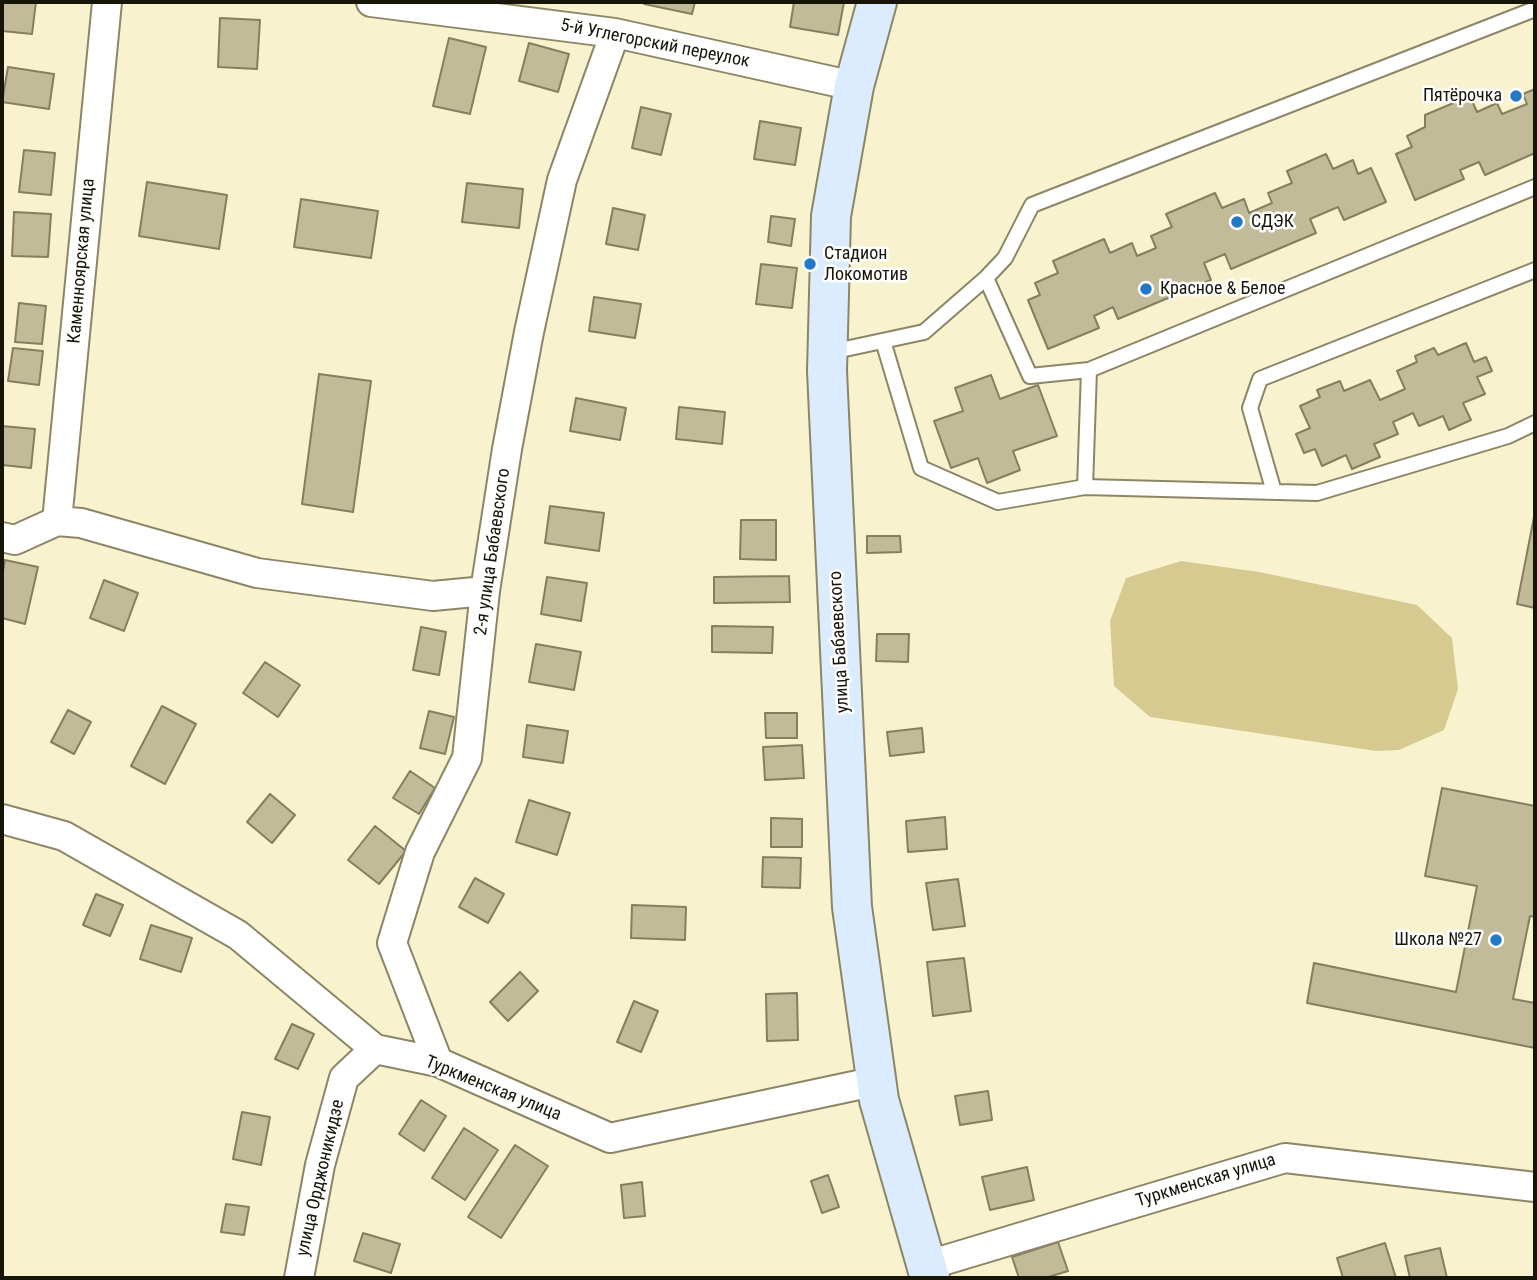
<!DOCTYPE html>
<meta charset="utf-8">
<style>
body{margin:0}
#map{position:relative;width:1537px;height:1280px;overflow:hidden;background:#f9f2cf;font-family:"Roboto Condensed",sans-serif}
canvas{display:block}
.frame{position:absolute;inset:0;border:4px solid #171408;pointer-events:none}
</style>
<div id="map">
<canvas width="1537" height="1280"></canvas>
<div class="frame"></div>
</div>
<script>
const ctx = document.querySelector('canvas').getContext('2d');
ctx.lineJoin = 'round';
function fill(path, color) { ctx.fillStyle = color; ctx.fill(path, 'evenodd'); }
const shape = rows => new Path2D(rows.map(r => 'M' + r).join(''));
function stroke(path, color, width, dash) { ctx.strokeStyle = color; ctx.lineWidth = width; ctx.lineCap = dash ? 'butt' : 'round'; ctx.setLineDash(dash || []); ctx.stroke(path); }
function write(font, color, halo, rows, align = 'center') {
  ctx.font = font + ' "Roboto Condensed",sans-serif'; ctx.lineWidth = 5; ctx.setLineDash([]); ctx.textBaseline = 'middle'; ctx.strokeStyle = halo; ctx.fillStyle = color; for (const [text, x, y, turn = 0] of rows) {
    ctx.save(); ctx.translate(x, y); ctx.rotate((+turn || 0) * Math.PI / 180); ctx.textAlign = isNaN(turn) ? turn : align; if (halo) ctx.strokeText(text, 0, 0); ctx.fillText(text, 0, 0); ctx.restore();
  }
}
const green = shape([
 [1181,561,1259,572,1417,605,1452,638,1458,689,1444,730,1399,750,1376,751,1150,717,1114,686,1110,621,1126,578]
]);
const building = shape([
 [2,2,36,2,32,34,2,31,2,2],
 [645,2,695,2,692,14,644,4,645,2],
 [794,2,844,2,838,35,790,27,794,2],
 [220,18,260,20,257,69,218,67,220,18],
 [449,38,486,47,470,114,433,106,449,38],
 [529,43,569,54,558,92,519,81,529,43],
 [8,67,54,74,49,109,2,102,8,67],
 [1535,89,1535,153,1485,175,1479,162,1460,170,1464,179,1415,200,1396,154,1412,147,1407,136,1425,127,1425,115,1470,96,1477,112,1497,103,1502,114,1527,104,1523,94,1535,89],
 [641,107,671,114,661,155,632,148,641,107],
 [760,121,801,128,795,165,754,159,760,121],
 [24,150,55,153,51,195,19,192,24,150],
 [1326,154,1333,169,1353,160,1358,174,1371,168,1386,202,1344,220,1338,207,1310,219,1316,233,1231,269,1225,254,1204,263,1211,280,1118,319,1113,307,1094,316,1099,328,1048,349,1028,300,1040,295,1035,283,1058,273,1053,261,1104,239,1110,253,1132,243,1137,256,1156,248,1151,236,1172,227,1166,214,1215,193,1222,208,1244,199,1249,213,1272,203,1268,193,1292,183,1287,171,1326,154],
 [147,182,227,195,219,249,139,236,147,182],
 [467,183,523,189,519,228,462,222,467,183],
 [301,199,378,211,371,258,294,247,301,199],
 [613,208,645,215,638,250,606,244,613,208],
 [14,212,51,214,48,257,12,256,14,212],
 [771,216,795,219,791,246,768,242,771,216],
 [761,264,797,268,792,308,756,304,761,264],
 [594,297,641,304,635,338,589,331,594,297],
 [19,303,46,306,42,344,15,342,19,303],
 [1466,343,1474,362,1486,357,1492,371,1477,377,1485,394,1463,403,1471,420,1449,430,1443,416,1419,426,1413,413,1393,422,1398,434,1374,444,1380,457,1352,469,1346,455,1322,466,1315,449,1304,453,1296,434,1310,428,1300,406,1320,397,1317,390,1340,381,1344,391,1370,380,1380,400,1405,389,1397,371,1417,362,1415,356,1434,348,1438,355,1466,343],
 [13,348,43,351,39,385,8,381,13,348],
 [319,374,371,381,353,512,302,504,319,374],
 [991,375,1000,399,1038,385,1057,436,1013,451,1020,470,987,483,978,458,951,468,934,421,963,411,955,388,991,375],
 [576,398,626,408,620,440,570,431,576,398],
 [679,407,725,412,722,444,676,439,679,407],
 [2,426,35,429,31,468,2,465,2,426],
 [550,506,604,513,599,551,545,543,550,506],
 [1535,512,1535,608,1517,604,1535,512],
 [741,520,776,520,776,560,740,559,741,520],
 [867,536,900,536,901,552,867,553,867,536],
 [5,560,38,567,25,624,2,618,2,576,5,560],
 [789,576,790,602,714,603,714,577,789,576],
 [547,577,587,583,581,621,541,614,547,577],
 [104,580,138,593,124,631,90,618,104,580],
 [712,626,773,627,772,653,712,652,712,626],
 [421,627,446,632,439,675,413,670,421,627],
 [877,634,909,634,908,662,876,661,877,634],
 [536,644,581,652,574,690,529,682,536,644],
 [265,662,300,685,278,717,243,693,265,662],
 [162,706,196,724,165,784,131,766,162,706],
 [68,710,91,722,74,754,51,742,68,710],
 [429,711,454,717,445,754,420,748,429,711],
 [765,713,797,713,797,738,766,738,765,713],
 [527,725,568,731,563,763,523,757,527,725],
 [922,728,924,752,890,756,887,732,922,728],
 [802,745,804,778,765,780,763,747,802,745],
 [410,771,435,788,419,814,393,798,410,771],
 [1442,788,1535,806,1535,917,1530,916,1513,999,1535,1003,1535,1048,1307,1003,1314,963,1456,992,1477,886,1425,876,1442,788],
 [270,794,295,815,272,843,247,822,270,794],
 [529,800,570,813,557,855,516,842,529,800],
 [945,817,947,849,908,852,906,821,945,817],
 [771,818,802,819,802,847,771,847,771,818],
 [375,826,406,851,379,884,348,860,375,826],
 [763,857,801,858,800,888,762,887,763,857],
 [475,878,504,894,488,923,459,907,475,878],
 [958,879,965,926,933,930,926,883,958,879],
 [96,894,123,905,110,936,83,925,96,894],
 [632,905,686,907,685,940,631,938,632,905],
 [151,925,192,938,181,972,140,959,151,925],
 [964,958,971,1011,933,1016,927,962,964,958],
 [520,972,538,991,508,1021,490,1002,520,972],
 [797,993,798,1040,767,1041,766,994,797,993],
 [634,1001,658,1011,641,1052,617,1042,634,1001],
 [292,1024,314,1034,298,1069,275,1059,292,1024],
 [988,1091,992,1120,960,1125,955,1096,988,1091],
 [421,1100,446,1116,424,1151,399,1134,421,1100],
 [242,1112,270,1117,261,1165,233,1159,242,1112],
 [464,1128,498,1150,465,1200,432,1178,464,1128],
 [515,1145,548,1166,501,1238,468,1217,515,1145],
 [1027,1167,1034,1200,990,1210,982,1177,1027,1167],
 [828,1175,839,1207,822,1213,811,1181,828,1175],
 [642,1182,645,1216,624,1218,621,1185,642,1182],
 [226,1204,249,1207,244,1235,221,1232,226,1204],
 [363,1233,400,1244,391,1273,354,1261,363,1233],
 [1058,1242,1068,1271,1045,1278,1019,1278,1012,1257,1058,1242],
 [1385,1243,1396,1278,1343,1278,1337,1258,1385,1243],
 [1440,1248,1447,1278,1410,1278,1405,1256,1440,1248]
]);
const service = shape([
 [1535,9,1032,205,1005,258,986,278,1030,376,1089,370,1085,487,1317,493,1508,436,1535,423],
 [883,341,921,468,998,502,1085,487],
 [831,352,924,332,986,278],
 [1089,370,1535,187],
 [1274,492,1250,408,1260,379,1535,270]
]);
const minor = shape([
 [371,2,615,33,854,86],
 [57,521,107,2],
 [2,537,15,540,57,521,81,523,257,573,433,596,485,591],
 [2,819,64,836,238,935,375,1049,438,1062,610,1138,877,1081],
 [438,1062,392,943,420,852,467,758,485,591,507,449,529,332,562,180,615,33],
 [925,1266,1285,1158,1535,1187],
 [299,1278,320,1165,344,1078,375,1049]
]);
const secondary = shape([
 [877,2,854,86,831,216,827,371,852,907,879,1100,930,1278]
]);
const markers = [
 [1516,96,7,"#2479c7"],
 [1237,222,7,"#2479c7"],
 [810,264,7,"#2479c7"],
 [1146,289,7,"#2479c7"],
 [1496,940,7,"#2479c7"]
];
const streetNames = [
 ["5-й Углегорский переулок",655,44,11],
 ["Каменноярская улица",82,261,-85],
 ["2-я улица Бабаевского",493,552,-82],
 ["улица Бабаевского",840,642,-93],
 ["Туркменская улица",493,1089,22],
 ["улица Орджоникидзе",321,1178,-77],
 ["Туркменская улица",1206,1181,-17]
];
const poiNames = [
 ["Пятёрочка",1502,96,"right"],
 ["СДЭК",1251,222],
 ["Стадион",824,254],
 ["Локомотив",824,275],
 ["Красное & Белое",1160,289],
 ["Школа №27",1482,940,"right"]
];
fill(green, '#d6ca91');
fill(building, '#c2bb9a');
stroke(building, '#857f60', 2);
stroke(service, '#8c8667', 18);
stroke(minor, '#8c8667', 32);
stroke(secondary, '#8c8667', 42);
stroke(service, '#fff', 14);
stroke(minor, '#fff', 28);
stroke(secondary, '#dbecfe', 38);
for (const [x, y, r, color] of markers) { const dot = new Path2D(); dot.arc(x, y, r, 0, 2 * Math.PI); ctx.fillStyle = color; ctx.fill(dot); stroke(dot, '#fff', 2.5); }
write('18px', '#171408', '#fff', streetNames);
write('18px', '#171408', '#fff', poiNames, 'left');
</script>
